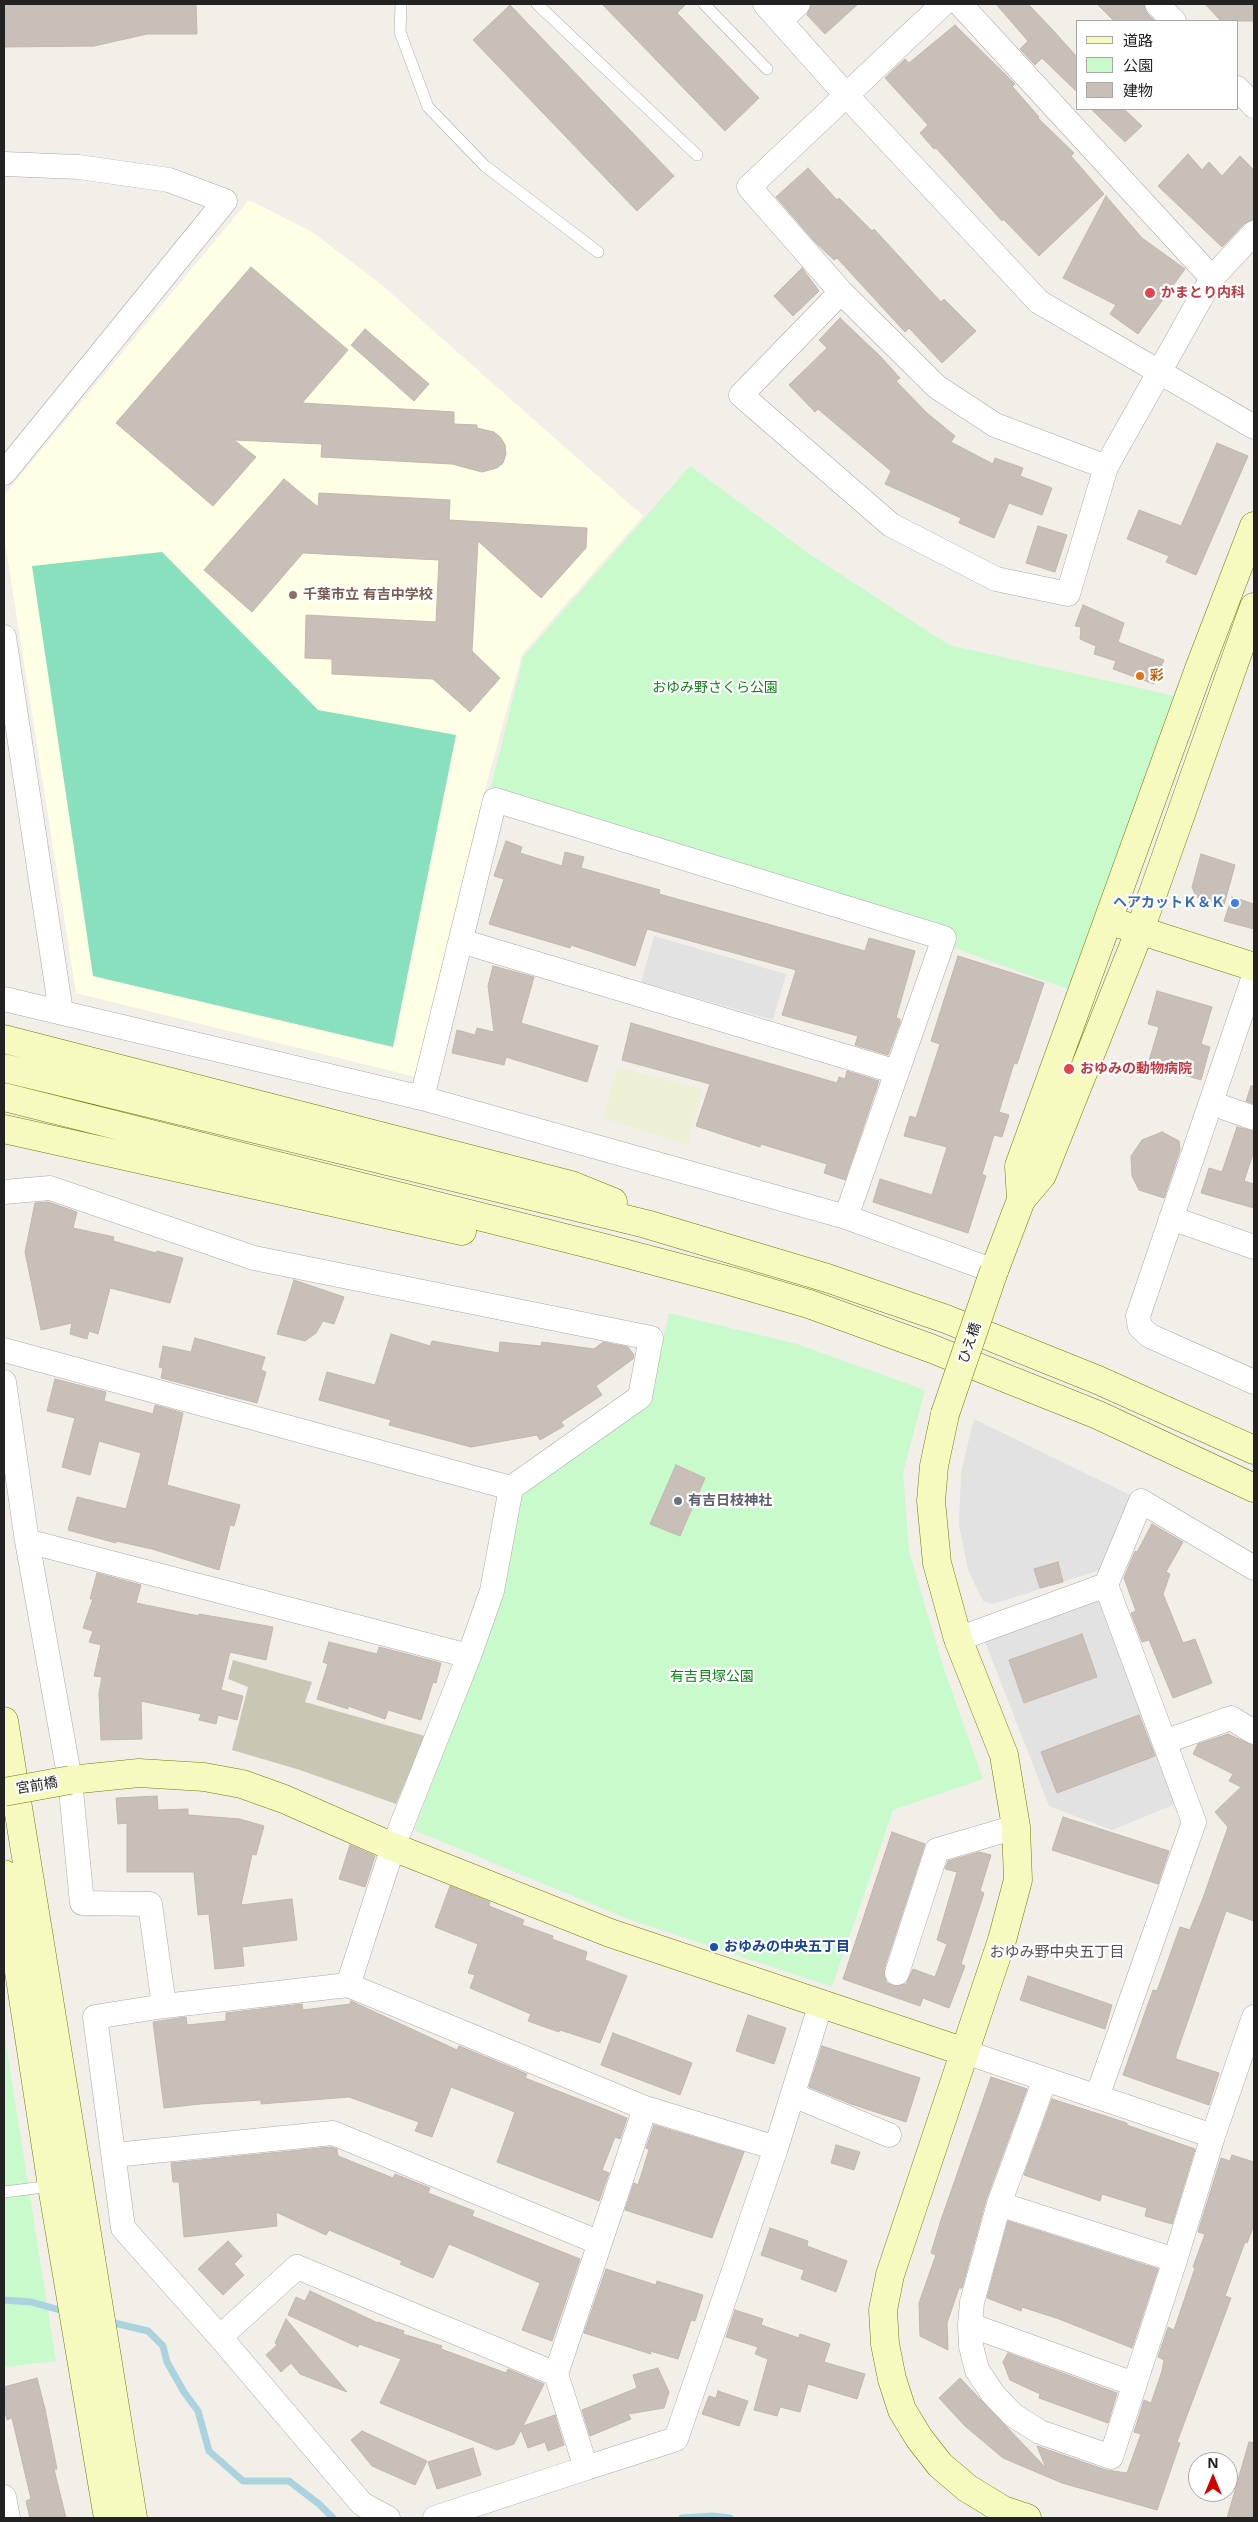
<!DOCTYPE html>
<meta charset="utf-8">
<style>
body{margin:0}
#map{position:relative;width:1258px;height:2522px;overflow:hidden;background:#f2efe9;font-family:"Open Sans","Noto Sans JP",sans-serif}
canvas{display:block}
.frame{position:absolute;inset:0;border:5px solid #222;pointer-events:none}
.legend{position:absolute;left:1076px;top:20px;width:162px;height:90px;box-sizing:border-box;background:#fff;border:1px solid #a7a7a7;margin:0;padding:6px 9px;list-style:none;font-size:15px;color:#222}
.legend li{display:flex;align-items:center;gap:10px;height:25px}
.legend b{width:25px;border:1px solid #a7a7a7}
.north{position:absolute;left:1188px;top:2452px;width:50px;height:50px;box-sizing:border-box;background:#fff;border:1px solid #a7a7a7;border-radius:50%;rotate:0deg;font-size:14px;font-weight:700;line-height:20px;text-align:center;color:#222}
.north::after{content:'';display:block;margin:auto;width:18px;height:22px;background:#d40000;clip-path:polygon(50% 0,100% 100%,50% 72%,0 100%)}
</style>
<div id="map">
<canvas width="1258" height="2522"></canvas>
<div class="frame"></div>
<ul class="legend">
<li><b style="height:6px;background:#f7fabf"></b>道路</li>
<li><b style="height:14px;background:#c8facc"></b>公園</li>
<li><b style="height:14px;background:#c7bfb8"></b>建物</li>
</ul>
<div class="north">N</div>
</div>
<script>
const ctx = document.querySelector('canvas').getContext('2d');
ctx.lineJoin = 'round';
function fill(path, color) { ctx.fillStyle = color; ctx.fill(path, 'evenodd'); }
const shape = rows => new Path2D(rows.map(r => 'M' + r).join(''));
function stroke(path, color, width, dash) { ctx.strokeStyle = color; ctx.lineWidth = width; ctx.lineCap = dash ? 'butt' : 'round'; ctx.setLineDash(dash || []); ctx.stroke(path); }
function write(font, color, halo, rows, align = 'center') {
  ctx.font = font + ' "Open Sans","Noto Sans JP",sans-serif'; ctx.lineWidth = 4.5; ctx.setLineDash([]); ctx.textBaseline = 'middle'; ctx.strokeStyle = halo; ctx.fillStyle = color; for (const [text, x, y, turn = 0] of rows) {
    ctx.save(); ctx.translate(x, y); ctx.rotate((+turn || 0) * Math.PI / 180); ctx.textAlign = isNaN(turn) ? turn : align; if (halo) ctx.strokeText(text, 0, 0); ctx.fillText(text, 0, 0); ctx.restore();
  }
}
const education = shape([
 [249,200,312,232,377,281,643,516,522,654,486,786,420,1078,76,993,4,536,4,495]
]);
const construction = shape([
 [233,1660,312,1682,305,1702,425,1736,396,1804,300,1770,232,1750,248,1687,228,1679]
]);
const farmland = shape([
 [618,1067,702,1089,688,1145,602,1118]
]);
const park = shape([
 [690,466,808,553,949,645,1179,697,1073,991,954,948,958,937,491,787,523,657],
 [669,1313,797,1344,925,1390,903,1473,909,1551,944,1669,983,1779,893,1810,832,1987,628,1919,414,1830,497,1613,521,1486,647,1404],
 [4,2031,56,2361,4,2367]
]);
const pitch = shape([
 [162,552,318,710,456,735,393,1047,93,976,32,566]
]);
const parking = shape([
 [654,936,786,974,773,1020,641,982],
 [974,1419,1136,1498,1100,1570,993,1604,983,1601,968,1570,959,1524,961,1472],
 [1104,1590,1183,1801,1112,1830,1049,1806,984,1639]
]);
const stream = shape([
 [4,2300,31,2302,67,2312],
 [106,2321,148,2331,163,2346,167,2362,184,2392,198,2411,209,2451,243,2481,289,2481,319,2504,333,2518],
 [682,2518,712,2516,730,2518]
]);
const building = shape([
 [4,4,196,4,197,34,147,34,94,46,4,47,4,4],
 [602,4,686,4,677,13,759,98,725,131,602,4],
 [811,4,858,4,825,34,807,15,811,4],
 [996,4,1028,4,1051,28,1077,57,1077,92,1042,58,1035,65,1020,49,1028,41,996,4],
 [1097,4,1144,4,1147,13,1155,21,1114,21,1097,4],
 [1205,4,1254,4,1254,21,1221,21,1205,4],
 [510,5,674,176,637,211,473,40,510,5],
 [955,25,1015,84,1012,86,1039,117,1038,118,1074,153,1071,156,1104,194,1039,256,1003,219,1002,221,936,148,934,149,920,133,928,125,885,78,905,59,909,63,955,25],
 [1091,109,1124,109,1142,126,1125,142,1091,109],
 [1188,154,1202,170,1209,162,1222,176,1240,156,1254,170,1254,219,1244,224,1222,247,1158,186,1188,154],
 [808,168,837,200,839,198,872,231,874,229,941,302,944,299,976,331,942,363,909,328,905,332,837,258,834,260,815,242,776,197,808,168],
 [1106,196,1142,238,1185,269,1138,334,1110,314,1116,305,1063,278,1106,196],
 [251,267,348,350,302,403,454,412,454,424,477,425,477,428,494,432,501,438,505,445,506,454,503,463,497,468,482,472,452,464,321,457,322,444,234,440,256,457,213,506,116,423,251,267],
 [802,268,819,291,793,316,774,296,802,268],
 [840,318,880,356,900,378,896,381,927,413,955,436,951,442,993,464,995,458,1023,468,1020,476,1052,488,1042,515,1009,503,994,538,959,523,961,518,885,484,891,471,818,409,815,412,789,385,827,348,819,340,840,318],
 [365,329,429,384,414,401,351,345,365,329],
 [1217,443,1248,456,1196,575,1166,562,1169,556,1127,539,1139,510,1181,526,1217,443],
 [284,479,318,507,319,493,450,500,449,520,587,528,586,548,541,598,478,541,472,651,500,678,470,712,433,679,332,674,332,659,305,658,306,615,436,622,439,560,303,553,252,612,204,570,284,479],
 [1038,526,1067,535,1055,572,1026,563,1038,526],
 [1083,605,1124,623,1118,642,1164,660,1154,684,1113,669,1116,661,1094,654,1096,646,1080,639,1081,627,1075,626,1083,605],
 [506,841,522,847,520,853,562,866,565,852,584,857,581,868,660,890,659,894,865,951,869,938,915,951,896,1018,900,1019,900,1023,888,1055,855,1045,858,1036,782,1015,796,970,647,929,635,966,571,945,570,948,489,924,504,879,494,876,506,841],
 [1201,854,1235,865,1224,905,1196,897,1192,887,1201,854],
 [1232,897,1254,904,1254,929,1224,921,1232,897],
 [958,956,1044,983,1017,1064,1014,1063,999,1112,1009,1115,1002,1137,994,1135,982,1174,986,1176,968,1233,873,1202,880,1179,932,1195,947,1147,904,1136,910,1116,916,1118,940,1044,931,1041,958,956],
 [493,966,534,977,521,1023,598,1046,587,1082,506,1057,504,1065,452,1053,457,1030,475,1035,477,1028,494,1032,488,986,493,966],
 [1157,991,1212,1007,1201,1044,1210,1047,1201,1080,1148,1064,1159,1027,1148,1024,1157,991],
 [631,1023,837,1083,839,1077,845,1079,847,1071,879,1081,845,1180,824,1173,827,1164,761,1144,760,1147,696,1126,710,1084,622,1060,631,1023],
 [1251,1086,1254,1086,1254,1104,1246,1101,1251,1086],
 [1237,1127,1254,1131,1254,1151,1244,1181,1254,1184,1254,1208,1201,1193,1209,1168,1222,1172,1237,1127],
 [1162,1132,1179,1141,1180,1150,1164,1198,1139,1190,1132,1176,1131,1156,1142,1140,1162,1132],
 [48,1202,77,1212,73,1228,114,1237,113,1241,156,1253,157,1251,183,1258,170,1303,110,1288,98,1334,89,1331,87,1339,70,1334,72,1323,41,1330,25,1252,35,1203,48,1202],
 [294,1280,344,1297,334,1324,323,1321,316,1333,305,1341,277,1334,294,1280],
 [391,1334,430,1346,432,1341,499,1353,500,1342,541,1346,542,1342,594,1349,603,1342,628,1347,634,1355,633,1359,596,1386,602,1395,561,1422,564,1426,540,1440,537,1435,471,1447,389,1425,391,1420,319,1400,327,1372,375,1385,391,1334],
 [195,1338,265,1357,261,1370,266,1372,257,1403,161,1378,163,1368,159,1367,163,1346,191,1352,195,1338],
 [55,1379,106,1392,104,1401,153,1414,155,1405,183,1413,167,1485,240,1505,234,1526,230,1525,219,1570,152,1549,116,1541,116,1543,68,1530,77,1497,126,1509,141,1453,99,1441,90,1475,62,1467,75,1418,47,1411,55,1379],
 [676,1465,705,1478,680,1536,650,1524,676,1465],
 [1152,1524,1183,1542,1166,1572,1170,1574,1163,1594,1183,1643,1195,1639,1212,1683,1173,1698,1149,1640,1142,1642,1131,1613,1136,1611,1124,1578,1135,1551,1137,1552,1152,1524],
 [1058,1562,1063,1582,1040,1588,1034,1569,1058,1562],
 [97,1573,141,1585,136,1603,199,1616,199,1614,273,1627,266,1660,230,1652,221,1690,243,1696,237,1720,218,1715,216,1724,199,1720,201,1714,141,1701,142,1739,101,1740,99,1693,102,1677,94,1676,101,1645,89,1642,93,1631,83,1628,93,1599,90,1599,97,1573],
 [1082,1634,1097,1677,1024,1703,1009,1660,1082,1634],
 [329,1642,377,1654,379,1647,441,1663,436,1683,433,1682,421,1720,388,1710,385,1719,348,1706,348,1709,317,1699,328,1664,323,1662,329,1642],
 [1139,1715,1155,1756,1057,1793,1041,1752,1139,1715],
 [1228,1734,1254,1746,1254,1921,1226,1911,1176,2055,1176,2059,1219,2073,1209,2105,1123,2075,1153,1990,1157,1991,1180,1927,1190,1930,1203,1898,1228,1827,1215,1812,1241,1787,1229,1781,1233,1774,1193,1754,1198,1744,1228,1734],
 [157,1796,158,1810,188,1809,188,1815,240,1819,264,1826,256,1855,252,1854,241,1905,292,1899,297,1940,242,1947,244,1966,215,1969,209,1914,198,1915,194,1872,127,1872,127,1823,118,1824,116,1798,157,1796],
 [1063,1817,1169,1851,1158,1884,1052,1850,1063,1817],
 [892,1832,925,1844,884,1969,886,1982,893,1986,906,1984,913,1969,935,1977,947,1944,937,1940,957,1872,945,1869,948,1861,979,1852,991,1855,980,1891,984,1893,961,1964,965,1966,949,2008,923,1998,920,2006,843,1979,892,1832],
 [350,1845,375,1856,365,1887,339,1879,350,1845],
 [450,1886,490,1902,489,1906,524,1920,522,1925,553,1936,552,1939,587,1952,585,1960,627,1976,600,2043,560,2030,559,2032,528,2021,531,2014,470,1988,475,1975,468,1973,478,1944,435,1927,450,1886],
 [1028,1976,1112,2005,1105,2029,1020,2000,1028,1976],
 [351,2001,457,2050,459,2046,527,2074,525,2078,627,2118,620,2139,615,2137,602,2170,609,2173,599,2201,497,2162,515,2112,451,2087,432,2137,415,2131,419,2122,349,2097,261,2104,261,2100,200,2104,164,2108,153,2022,186,2017,187,2025,226,2021,226,2013,302,2004,303,2010,350,2004,351,2001],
 [748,2015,786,2028,774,2064,736,2051,748,2015],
 [613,2033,692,2063,680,2095,601,2065,613,2033],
 [822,2046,920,2078,906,2122,851,2104,809,2087,822,2046],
 [991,2077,1027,2089,986,2200,962,2288,959,2288,947,2323,948,2350,920,2336,919,2303,936,2255,931,2253,941,2220,991,2077],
 [1052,2099,1127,2123,1127,2125,1195,2149,1172,2224,1145,2216,1147,2208,1102,2194,1100,2201,1024,2175,1052,2099],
 [654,2125,744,2152,712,2238,625,2210,634,2183,638,2185,649,2150,646,2148,654,2125],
 [836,2145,860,2152,854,2170,831,2163,836,2145],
 [331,2147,337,2149,338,2156,393,2178,395,2174,430,2188,428,2193,474,2211,472,2216,580,2259,552,2341,522,2330,540,2283,449,2244,433,2278,400,2264,402,2261,329,2230,326,2235,276,2212,277,2226,184,2237,179,2182,173,2182,171,2163,331,2147],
 [1232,2155,1254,2162,1254,2225,1247,2243,1245,2242,1225,2296,1231,2298,1177,2442,1180,2443,1157,2510,1062,2483,1003,2458,965,2426,939,2398,960,2378,1046,2468,1037,2446,1106,2470,1127,2473,1141,2434,1134,2432,1144,2400,1151,2403,1162,2371,1164,2360,1158,2357,1168,2327,1174,2330,1195,2268,1193,2267,1205,2234,1198,2232,1221,2158,1230,2161,1232,2155],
 [1008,2221,1158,2269,1132,2348,1059,2319,1022,2307,1021,2311,987,2298,1008,2221],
 [770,2228,808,2241,807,2246,847,2261,836,2292,801,2279,804,2270,761,2255,770,2228],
 [228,2241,242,2256,234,2264,244,2275,223,2295,198,2269,228,2241],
 [606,2269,656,2285,657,2281,703,2295,695,2321,691,2320,678,2359,650,2351,651,2354,584,2333,606,2269],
 [310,2291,378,2323,378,2322,404,2331,403,2334,442,2346,441,2349,506,2373,508,2369,544,2384,523,2426,555,2415,564,2445,548,2451,545,2442,528,2448,521,2430,514,2444,497,2450,380,2403,401,2359,359,2344,358,2347,288,2315,296,2297,305,2301,310,2291],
 [735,2310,763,2319,761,2325,799,2338,800,2334,830,2344,824,2362,865,2374,857,2399,808,2384,800,2412,780,2407,777,2416,754,2410,768,2359,755,2354,758,2347,726,2337,735,2310],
 [286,2319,342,2386,347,2392,300,2374,291,2363,281,2372,266,2355,277,2345,275,2343,286,2319],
 [1008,2353,1117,2393,1108,2423,1039,2398,1040,2394,1010,2380,1003,2362,1008,2353],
 [658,2368,669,2392,664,2408,628,2414,631,2419,590,2436,582,2410,637,2388,633,2375,658,2368],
 [37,2378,45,2409,57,2469,54,2469,66,2518,30,2518,26,2501,31,2499,12,2418,7,2420,4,2407,4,2387,37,2378],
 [718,2391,748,2401,739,2426,702,2414,709,2396,716,2398,718,2391],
 [362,2431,427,2461,415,2485,372,2466,351,2440,362,2431],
 [1249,2442,1254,2443,1254,2518,1227,2518,1249,2442],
 [473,2448,481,2475,437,2489,428,2462,473,2448]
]);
const lane = shape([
 [401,4,400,32,428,107,485,166,598,252],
 [537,4,697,155],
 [704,4,767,69],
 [4,2192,52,2186]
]);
const street = shape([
 [765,4,847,96,1039,302,1254,427],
 [943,4,749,187,841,292,937,387,995,425,1106,467],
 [960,4,1212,278],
 [1157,4,1174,21],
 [781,20,798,4],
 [1237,88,1254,106],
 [4,164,79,167,169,180,225,201,4,473],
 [841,292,741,395,891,525,996,579,1068,594,1106,467,1212,278,1254,233],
 [4,637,61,1012],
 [461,941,897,1072],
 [1254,976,1138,1316,1140,1327,1150,1336,1254,1382],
 [4,999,422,1098,846,1217,994,1271],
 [422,1098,495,800,944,938,846,1217],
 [1211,1103,1254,1118],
 [4,1192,50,1188,254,1258,651,1338,640,1397,511,1488,492,1591,469,1656,393,1847,348,1985],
 [1171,1218,1254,1247],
 [4,1350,511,1488],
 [4,1382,27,1541,70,1780,82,1903,150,1904,164,2006],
 [27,1541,469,1656],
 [958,1639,1106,1585,1141,1501,1254,1568],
 [1164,1742,1231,1718,1254,1732],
 [897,1973,937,1850,1016,1827],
 [965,2052,1213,2136],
 [1045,2079,999,2204,972,2302,970,2325,971,2346,977,2370,993,2394,1013,2415,1040,2432,1111,2457,1175,2260,1213,2136,1254,2017],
 [793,2095,889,2135],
 [1097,2097,1194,1822,1106,1585],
 [776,2148,821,2003],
 [114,2155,333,2133,600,2243],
 [999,2204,1175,2260],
 [970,2325,1134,2384],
 [220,2337,297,2267,556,2374],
 [4,2497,8,2518],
 [388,2518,362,2504,220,2337,123,2228,95,2017,164,2006,348,1985,645,2108,776,2148,676,2439,586,2468,556,2374,645,2108],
 [435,2518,586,2468]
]);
const secondary = shape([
 [1123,925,1254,967],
 [4,1039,571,1185,613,1202],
 [4,1068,646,1224,827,1278,946,1319,1098,1380,1254,1450],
 [4,1097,597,1246,730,1281,809,1304,930,1348,1098,1415,1254,1488],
 [4,1129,462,1231],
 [1021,1200,1019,1166,1199,669,1254,526],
 [994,1271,1021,1200,1042,1175,1140,930,1254,607],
 [945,1414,934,1466,931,1501,937,1563,958,1639,1004,1755,1016,1827,1018,1880,1002,1940,890,2275,883,2310,885,2344,892,2379,902,2410,919,2438,940,2465,967,2488,1003,2510,1027,2518],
 [4,1721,133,2518],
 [70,1780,139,1773,204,1777,242,1784,284,1799,393,1847,610,1933,965,2052],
 [4,1874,52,2186,108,2518]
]);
const secondaryBridge = shape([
 [945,1414,994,1271],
 [4,1792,70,1780]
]);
const markers = [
 [1150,293,6,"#e0444e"],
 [293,595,5,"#8d6e63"],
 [1140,676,5,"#e8710a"],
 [1235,903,5,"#3f7fe0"],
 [1069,1069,6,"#e0444e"],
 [678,1501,5,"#6b7280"],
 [714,1947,5,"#1a4fb4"]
];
const healthNames = [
 ["かまとり内科",1161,293],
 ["おゆみの動物病院",1080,1069]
];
const educationNames = [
 ["千葉市立 有吉中学校",303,595]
];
const foodNames = [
 ["彩",1150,676]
];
const parkNames = [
 ["おゆみ野さくら公園",715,688],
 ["有吉貝塚公園",712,1677]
];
const shopNames = [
 ["ヘアカットＫ＆Ｋ",1225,903]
];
const streetNames = [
 ["ひえ橋",970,1343,-71],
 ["宮前橋",37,1786,-10]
];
const worshipNames = [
 ["有吉日枝神社",688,1501]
];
const transitNames = [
 ["おゆみの中央五丁目",724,1947]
];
const neighbourhoodNames = [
 ["おゆみ野中央五丁目",1057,1953]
];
fill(education, '#ffffe5');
fill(construction, '#c7c7b4');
fill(farmland, '#eef0d5');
fill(park, '#c8facc');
fill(pitch, '#88e0be');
fill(parking, '#e2e2e2');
stroke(stream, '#aad3df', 7);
fill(building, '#c7bfb8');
stroke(building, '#c4b6ab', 1);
stroke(lane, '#a9a9a9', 12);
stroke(street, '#a9a9a9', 25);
stroke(secondary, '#707d05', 29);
stroke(lane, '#fff', 11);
stroke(street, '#fff', 24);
stroke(secondary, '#f7fabf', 28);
stroke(secondaryBridge, '#707d05', 29, []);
stroke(secondaryBridge, '#f7fabf', 28);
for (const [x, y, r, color] of markers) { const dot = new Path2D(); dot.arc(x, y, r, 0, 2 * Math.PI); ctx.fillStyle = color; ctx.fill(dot); stroke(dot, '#fff', 2); }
write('bold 14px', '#be3a42', '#fff', healthNames, 'left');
write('bold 14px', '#785e54', '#fff', educationNames, 'left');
write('bold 14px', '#c56008', '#fff', foodNames, 'left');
write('14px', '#0c8416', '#fff', parkNames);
write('bold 14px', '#366cbe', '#fff', shopNames, 'right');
write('14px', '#222', '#fff', streetNames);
write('bold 14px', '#5b616d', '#fff', worshipNames, 'left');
write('bold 14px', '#164399', '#fff', transitNames, 'left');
write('15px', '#555', '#fff', neighbourhoodNames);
</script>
